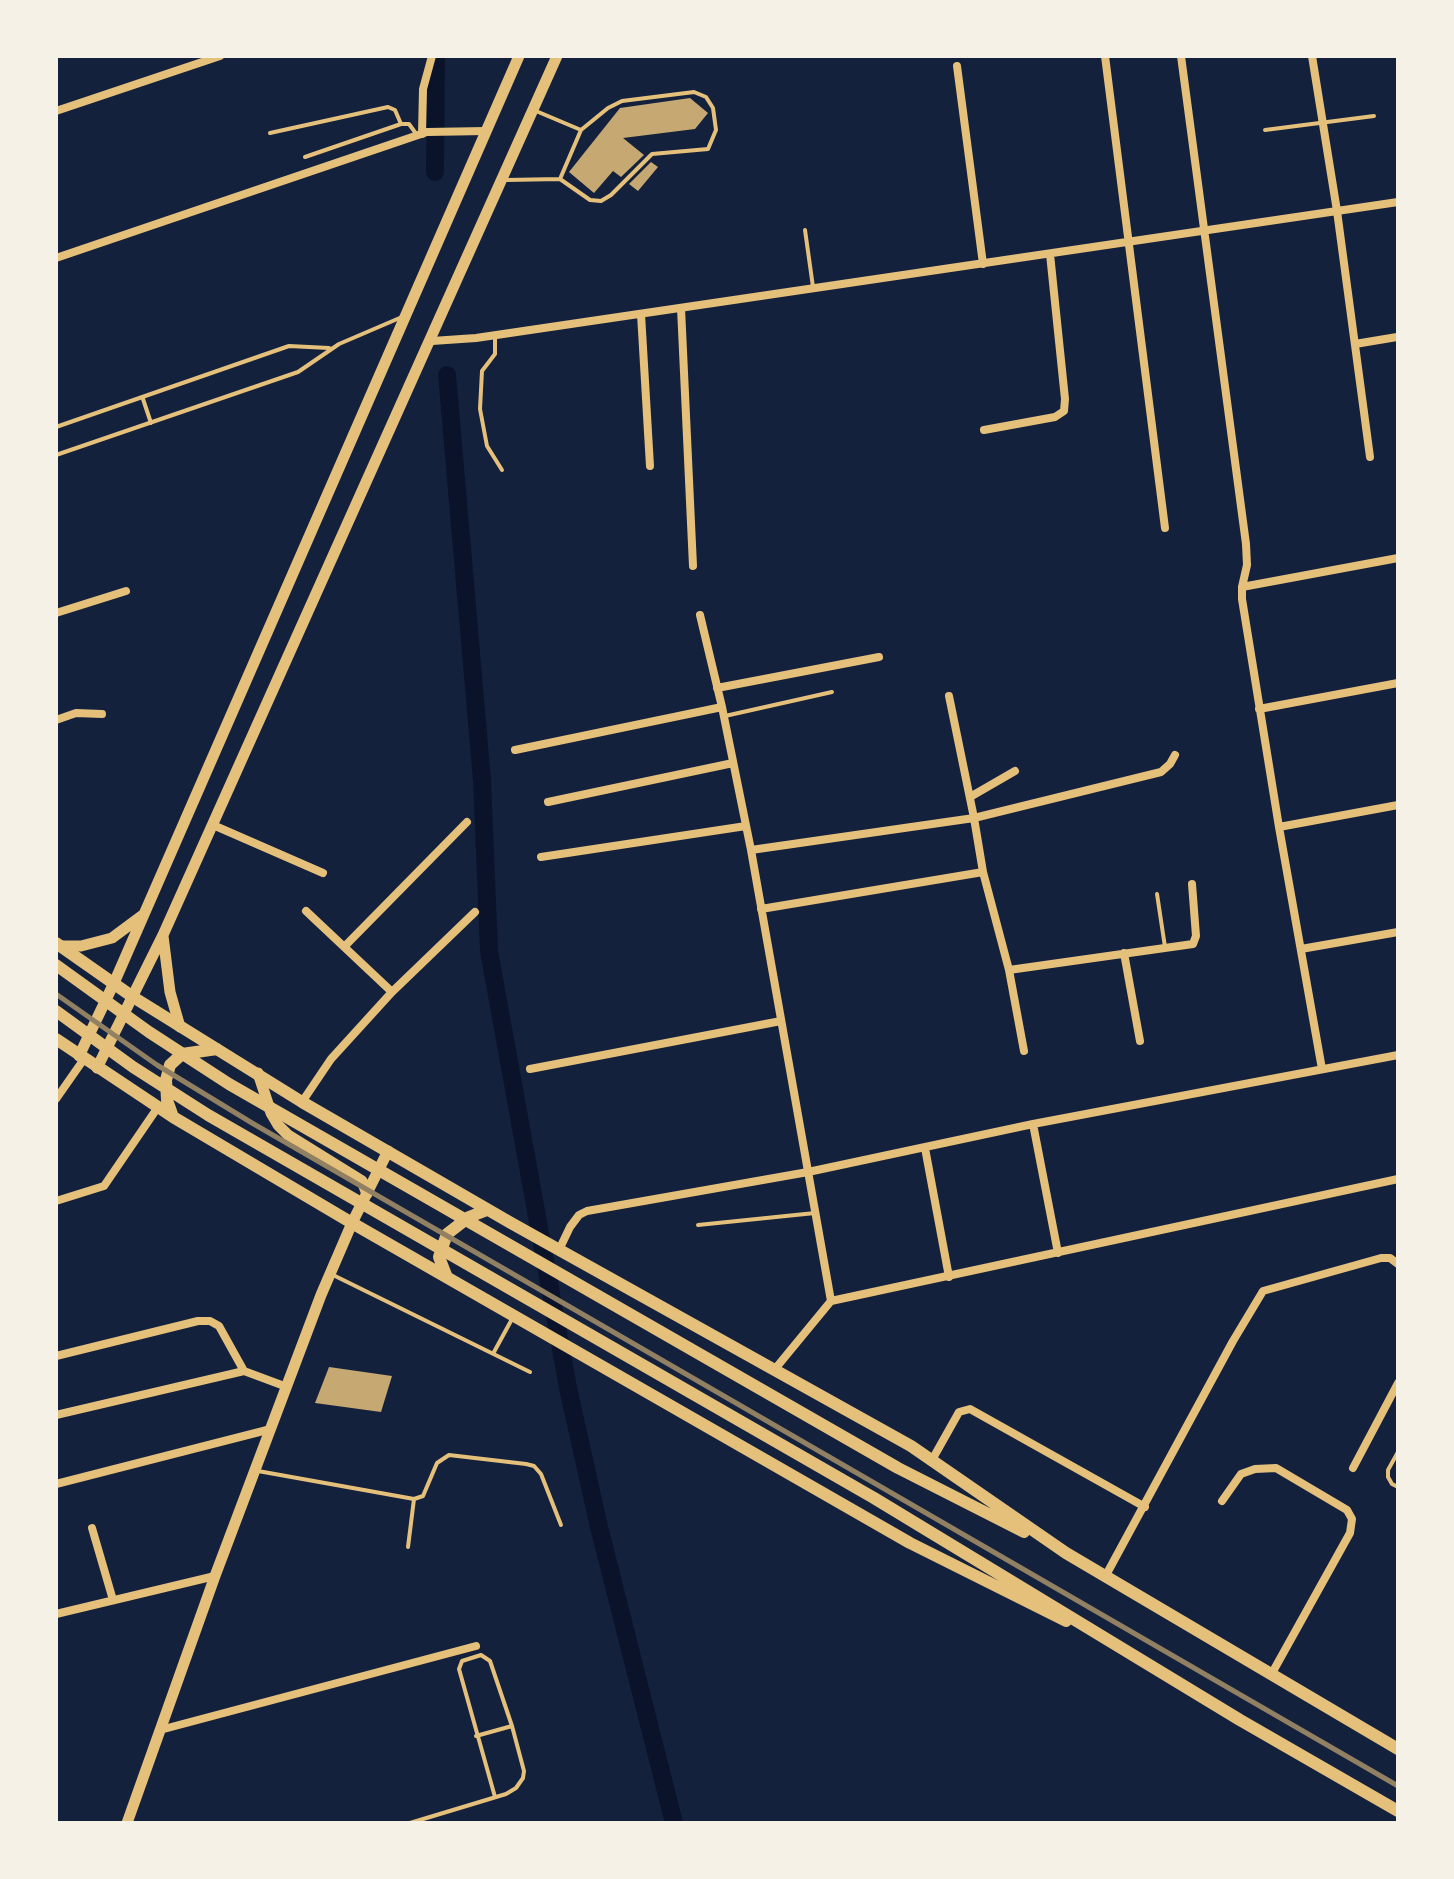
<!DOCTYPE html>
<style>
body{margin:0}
#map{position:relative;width:1454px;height:1879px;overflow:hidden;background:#14213d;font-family:"Fira Sans",sans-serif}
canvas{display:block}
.frame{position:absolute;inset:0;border:58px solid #f6f1e7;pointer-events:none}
</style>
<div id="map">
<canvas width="1454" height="1879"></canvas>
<div class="frame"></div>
</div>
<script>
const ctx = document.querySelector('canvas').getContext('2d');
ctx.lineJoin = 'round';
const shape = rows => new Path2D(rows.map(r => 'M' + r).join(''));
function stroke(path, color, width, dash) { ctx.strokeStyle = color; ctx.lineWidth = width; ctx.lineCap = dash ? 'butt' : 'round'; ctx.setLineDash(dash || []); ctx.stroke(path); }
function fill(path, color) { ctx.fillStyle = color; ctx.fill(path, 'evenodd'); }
const canal = shape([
 [435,172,436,56],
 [447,375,482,780,489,951,568,1388,599,1527,674,1823]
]);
const building = shape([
 [690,98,708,113,695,129,623,138,644,155,621,177,613,171,594,193,569,172,620,108],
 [651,162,658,167,638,191,629,184],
 [329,1367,392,1376,381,1412,315,1403]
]);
const service = shape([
 [536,111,581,130],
 [1265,130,1374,116],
 [270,133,388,107,395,110,401,124],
 [305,157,401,124,409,124,417,135],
 [506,180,560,179,590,200,601,201,611,195,652,154,708,149,716,130,713,108,706,97,694,92,622,101,608,108,581,130,560,179],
 [805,230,813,287],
 [495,335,495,354,482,371,480,409,487,446,502,470],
 [143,399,151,423],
 [56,427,289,346,329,348],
 [56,455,298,372,339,344,402,317],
 [725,716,832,692],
 [1157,894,1165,947],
 [698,1225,815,1213],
 [331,1274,530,1372],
 [494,1352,512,1319],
 [1398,1452,1388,1470,1388,1477,1392,1484,1398,1487],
 [258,1471,414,1499,423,1496,437,1463,449,1455,526,1464,534,1466,541,1474,561,1525],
 [408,1547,414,1499],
 [476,1736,512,1726],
 [410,1823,506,1794,516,1788,523,1778,524,1771,512,1726,490,1661,481,1655,462,1661,459,1669,495,1797]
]);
const minor = shape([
 [1105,56,1165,528],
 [1181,56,1246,544,1247,565,1242,587,1242,599,1279,827,1322,1069],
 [1312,56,1337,211,1370,457],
 [957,66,983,264],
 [56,111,220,56],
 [422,134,423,89,432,56],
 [56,258,427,132,486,131],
 [681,308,693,566],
 [641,314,650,466],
 [432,341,476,338,1398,202],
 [1355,344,1397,337],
 [984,430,1055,417,1064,411,1065,399,1050,254],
 [1242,587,1398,558],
 [56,613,126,591],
 [700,615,722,707,751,850,831,1301],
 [717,688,879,657],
 [949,696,974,818,983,872,1009,970,1024,1051],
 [1259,709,1398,683],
 [56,720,76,713,102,714],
 [515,750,722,707],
 [970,797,1015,771],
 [548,802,733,763],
 [213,825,323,873],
 [1279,827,1398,805],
 [751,850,974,818,1161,772,1170,764,1175,755],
 [541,857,746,826],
 [761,909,983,872],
 [306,911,392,992],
 [344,947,467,822],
 [1301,949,1398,932],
 [1124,953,1140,1041],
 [1009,970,1193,944,1196,936,1192,884],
 [530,1069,781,1021],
 [56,1099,84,1059],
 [302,1102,331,1059,392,992,475,912],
 [1033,1124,1058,1253],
 [925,1148,949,1277],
 [56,1201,104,1186,158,1107],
 [559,1250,570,1227,579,1215,587,1211,808,1172,1033,1124,1398,1055],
 [56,1356,198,1321,210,1321,219,1326,244,1371],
 [775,1369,831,1301,1398,1179],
 [56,1415,244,1371,287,1387],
 [932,1460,959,1412,970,1409,1145,1507],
 [1353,1468,1398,1383],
 [56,1484,271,1429],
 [1222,1501,1241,1474,1255,1469,1276,1468,1347,1510,1352,1519,1350,1533,1271,1675],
 [92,1528,113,1600],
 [1105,1577,1233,1341,1263,1291,1381,1258,1390,1258,1398,1264],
 [56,1614,215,1576],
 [160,1730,476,1646]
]);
const secondary = shape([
 [163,936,170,992,180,1027],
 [61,946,81,946,112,938,143,915],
 [79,1056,114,983,519,56],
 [97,1068,163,935,557,56],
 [258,1073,271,1113,278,1125,288,1135,362,1181,367,1194],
 [127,1823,215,1576,321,1295,352,1223,388,1151]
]);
const primary = shape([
 [56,943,133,997,302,1102,511,1223,911,1446,1066,1553,1398,1749],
 [56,965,149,1032,229,1084,898,1468,1024,1532],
 [56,1011,133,1067,208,1115,874,1498,1240,1720,1398,1811],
 [56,1039,173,1117,352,1223,910,1543,1066,1621],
 [173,1117,167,1100,166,1080,170,1065,182,1054,217,1049],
 [446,1275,439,1257,447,1234,469,1217,487,1210]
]);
const rail = shape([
 [56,994,157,1065,252,1123,1398,1786]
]);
stroke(canal, '#0b132b', 18);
fill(building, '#c6a872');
stroke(service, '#e5c07b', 4);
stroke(minor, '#e5c07b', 8);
stroke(secondary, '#e5c07b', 11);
stroke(primary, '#e5c07b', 12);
stroke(rail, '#918062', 5);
</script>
